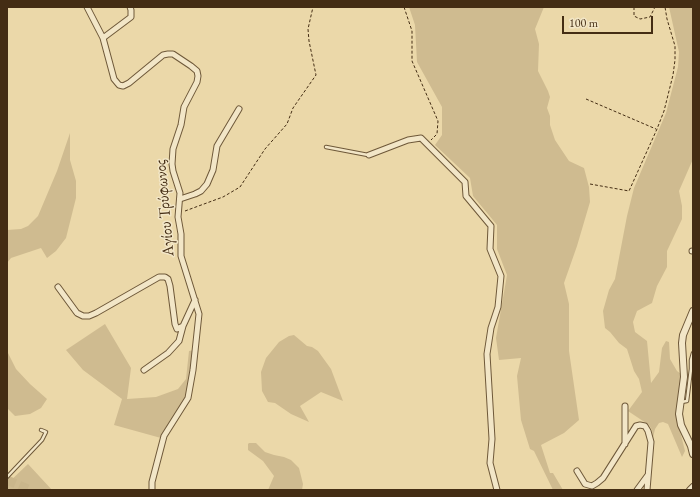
<!DOCTYPE html>
<meta charset="utf-8">
<style>
body{margin:0}
#map{position:relative;width:700px;height:497px;overflow:hidden;background:#ebd8a9;font-family:"EB Garamond",serif}
canvas{display:block}
.frame{position:absolute;inset:0;border:8px solid #442d14;pointer-events:none}
.scale{position:absolute;left:562px;top:16px;width:91px;height:18px;box-sizing:border-box;border:2px solid #442d14;border-top:0;padding-left:5px;font-size:12px;line-height:14px;white-space:nowrap;color:#442d14;-webkit-text-stroke:3px #f2e6c7;paint-order:stroke}
</style>
<div id="map">
<canvas width="700" height="497"></canvas>
<div class="frame"></div>
<div class="scale">100 m</div>
</div>
<script>
const ctx = document.querySelector('canvas').getContext('2d');
ctx.lineJoin = 'round';
function fill(path, color) { ctx.fillStyle = color; ctx.fill(path, 'evenodd'); }
const shape = rows => new Path2D(rows.map(r => 'M' + r).join(''));
function stroke(path, color, width, dash) { ctx.strokeStyle = color; ctx.lineWidth = width; ctx.lineCap = dash ? 'butt' : 'round'; ctx.setLineDash(dash || []); ctx.stroke(path); }
function write(font, color, halo, rows, align = 'center') {
  ctx.font = font + ' "EB Garamond",serif'; ctx.lineWidth = 3; ctx.setLineDash([]); ctx.textBaseline = 'middle'; ctx.strokeStyle = halo; ctx.fillStyle = color; for (const [text, x, y, turn = 0] of rows) {
    ctx.save(); ctx.translate(x, y); ctx.rotate((+turn || 0) * Math.PI / 180); ctx.textAlign = isNaN(turn) ? turn : align; if (halo) ctx.strokeText(text, 0, 0); ctx.fillText(text, 0, 0); ctx.restore();
  }
}
const green = shape([
 [409,7,544,7,535,29,539,44,538,71,548,91,550,97,547,108,550,116,550,125,555,140,569,161,584,168,589,187,590,202,577,246,564,283,569,304,569,351,579,420,564,433,541,445,550,473,553,473,563,490,553,490,534,451,530,449,521,420,517,376,521,358,499,360,496,338,507,275,497,249,497,225,473,196,470,178,435,145,442,135,442,107,417,62,415,25],
 [669,7,693,7,693,159,679,191,682,206,682,219,667,251,667,267,657,286,652,303,637,311,633,322,635,332,647,341,651,383,659,372,662,348,666,341,669,342,670,359,677,371,681,374,677,419,685,451,682,457,668,424,663,422,659,423,655,429,653,438,652,430,649,425,628,411,642,392,639,379,634,371,627,349,619,343,610,332,605,328,603,311,609,290,615,279,627,216,634,188,666,113,678,67,679,52],
 [70,133,70,160,76,181,76,198,66,238,56,251,47,258,41,248,11,258,7,263,7,230,21,229,28,226,38,216,57,171],
 [105,324,131,368,127,399,156,397,178,389,186,379,189,351,194,350,187,398,161,438,114,425,122,399,83,370,66,350],
 [294,335,307,346,312,347,318,351,331,369,343,401,321,392,300,406,309,422,291,414,275,403,268,402,262,391,261,372,266,358,279,342,289,336],
 [7,351,16,369,30,384,47,399,41,408,30,414,15,416,7,408],
 [249,443,256,443,265,452,274,455,284,457,291,460,299,468,303,484,302,490,268,490,274,476,263,461,248,450,248,444],
 [28,464,52,490,7,490,7,484]
]);
const motorwayTunnel = shape([
 [7,480,30,490]
]);
const path = shape([
 [404,7,412,31,412,61,438,121,437,134,431,140],
 [634,7,634,16,640,19,650,17,655,7],
 [586,99,656,129],
 [590,184,629,191,657,129,664,111,673,75,675,60,675,46,667,19,665,7],
 [185,211,223,197,240,187,265,149,287,124,293,108,316,75,309,41,308,29,313,7]
]);
const service = shape([
 [326,147,368,155],
 [681,402,687,401,691,369,691,360,693,353],
 [7,477,42,440,46,432,41,430]
]);
const minor = shape([
 [87,7,103,38,114,79,119,85,123,86,129,83,163,55,168,54,173,54,191,66,197,71,198,76,197,82,184,107,181,125,173,149,172,164,173,171,180,193,178,217,181,234,181,256,199,314,193,370,188,398,164,436,152,482,152,490],
 [103,38,131,17,131,10,130,7],
 [369,155,408,140,421,138,465,182,466,196,491,226,490,249,501,276,498,307,491,328,487,354,492,439,490,463,497,490],
 [180,199,195,194,201,191,207,184,213,170,217,146,239,109],
 [692,251,693,251],
 [58,287,77,313,83,316,89,316,96,313,159,277,165,277,168,279,170,286,175,324,177,329,183,326,195,300],
 [144,370,168,353,179,341,183,326],
 [625,406,625,444],
 [577,471,585,484,592,486,597,483,603,478,636,426,640,425,645,426,648,431,651,442,647,490],
 [637,490,648,475]
]);
const tertiary = shape([
 [693,311,683,335,682,343,684,377,679,414,681,425,691,446,693,454],
 [690,490,693,487]
]);
const streetNames = [
 ["Αγίου Τρύφωνος",165,208,-95]
];
fill(green, '#cfbb90');
stroke(motorwayTunnel, '#cab68b', 9, [9, 4.5]);
stroke(service, '#6e5839', 4.5);
stroke(minor, '#6e5839', 7);
stroke(tertiary, '#6e5839', 8);
stroke(path, '#442d14', 1, [3, 2]);
stroke(service, '#f2e6c7', 2.5);
stroke(minor, '#f2e6c7', 5);
stroke(tertiary, '#f2e6c7', 6);
write('16px', '#442d14', '#f2e6c7', streetNames);
</script>
